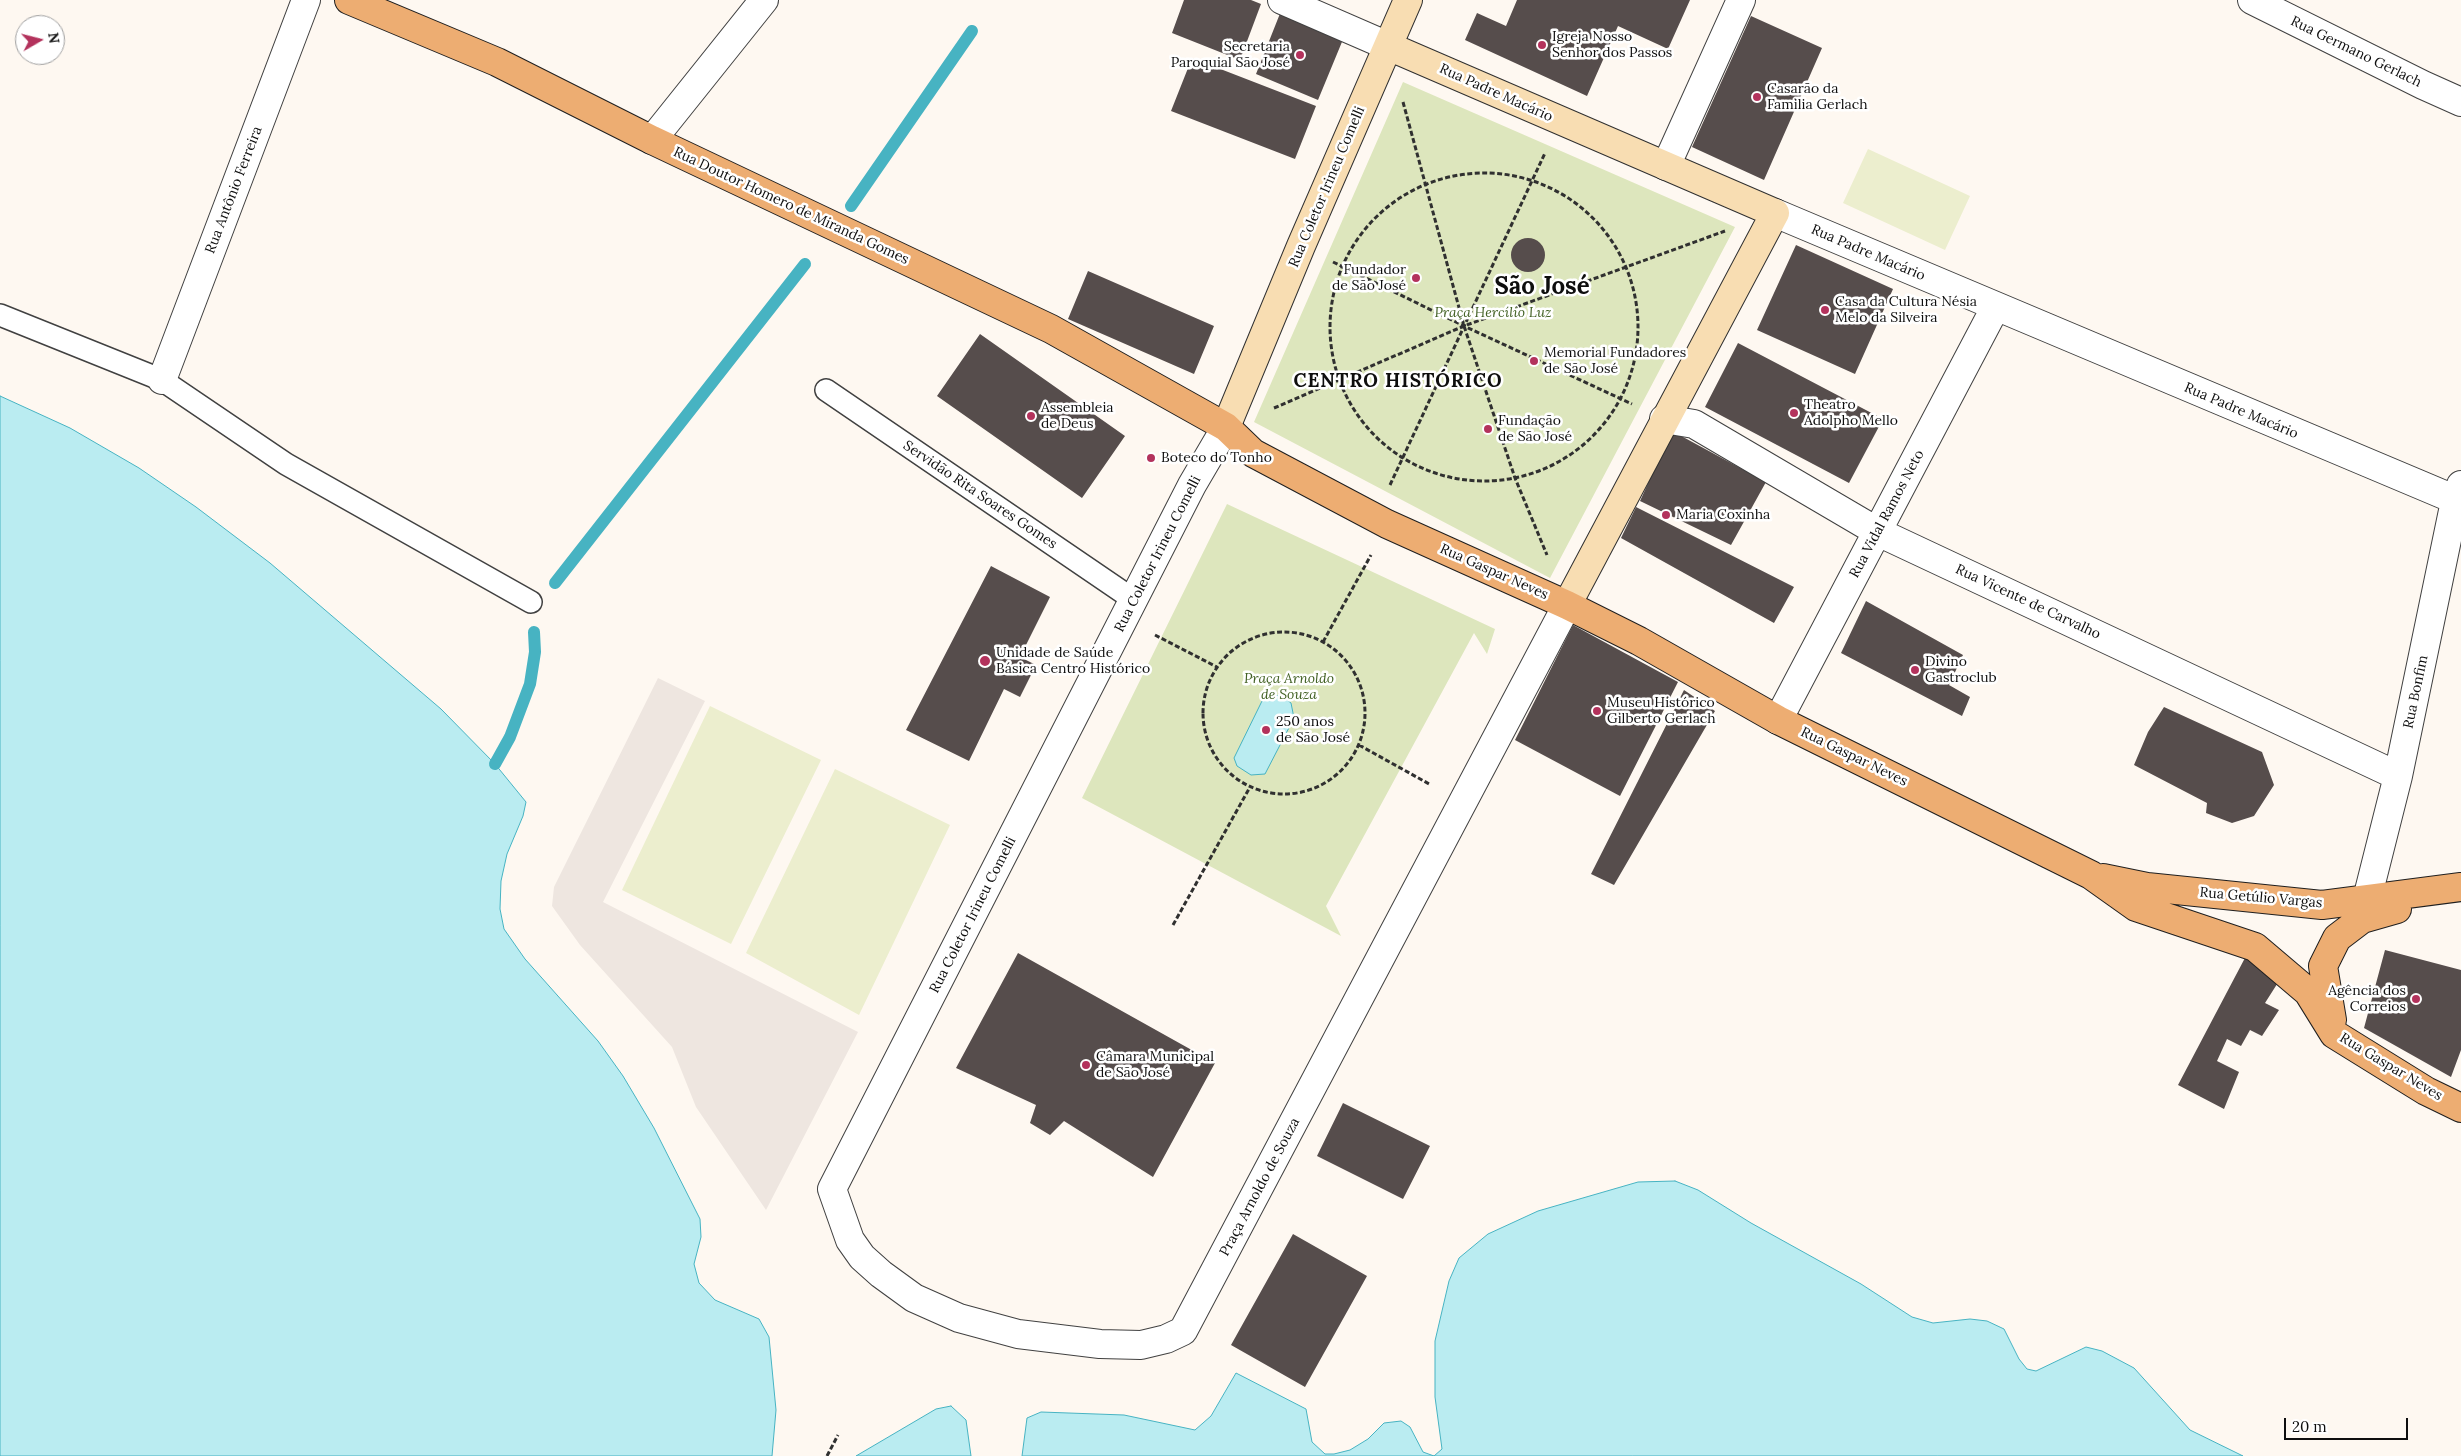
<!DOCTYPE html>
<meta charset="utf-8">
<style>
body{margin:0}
#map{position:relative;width:2461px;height:1456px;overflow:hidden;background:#fef8f1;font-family:Lora,serif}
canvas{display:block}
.north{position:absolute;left:15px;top:15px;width:50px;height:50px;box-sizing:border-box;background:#fff;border:1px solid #9f9f9f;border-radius:50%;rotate:82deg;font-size:14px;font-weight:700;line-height:20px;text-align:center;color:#0e0e0e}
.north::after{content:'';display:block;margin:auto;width:18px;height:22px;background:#b3325c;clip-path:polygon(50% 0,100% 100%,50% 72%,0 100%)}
.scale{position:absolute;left:2284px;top:1418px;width:124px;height:22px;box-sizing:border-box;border:2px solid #0e0e0e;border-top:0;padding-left:6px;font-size:15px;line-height:18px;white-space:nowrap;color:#0e0e0e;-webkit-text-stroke:4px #fff;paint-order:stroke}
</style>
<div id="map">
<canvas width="2461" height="1456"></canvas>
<div class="north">N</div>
<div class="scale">20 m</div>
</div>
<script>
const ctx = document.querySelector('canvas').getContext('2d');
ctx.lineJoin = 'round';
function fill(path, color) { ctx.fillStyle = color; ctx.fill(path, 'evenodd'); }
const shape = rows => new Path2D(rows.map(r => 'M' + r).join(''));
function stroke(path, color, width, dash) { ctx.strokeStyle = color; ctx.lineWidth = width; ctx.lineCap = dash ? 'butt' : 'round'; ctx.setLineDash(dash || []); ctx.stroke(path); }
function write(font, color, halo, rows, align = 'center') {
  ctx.font = font + ' Lora,serif'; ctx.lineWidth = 5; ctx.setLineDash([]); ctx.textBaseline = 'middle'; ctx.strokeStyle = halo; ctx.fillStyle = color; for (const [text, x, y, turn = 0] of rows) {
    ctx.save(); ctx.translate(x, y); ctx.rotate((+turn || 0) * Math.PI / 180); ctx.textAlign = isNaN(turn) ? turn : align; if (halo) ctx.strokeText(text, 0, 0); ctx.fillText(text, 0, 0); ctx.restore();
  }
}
const green = shape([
 [1403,82,1735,227,1550,578,1254,422],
 [1227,504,1495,629,1487,654,1474,633,1326,906,1341,936,1082,798]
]);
const pitch = shape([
 [1868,149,1970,196,1945,250,1843,203],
 [710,706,821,760,731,944,622,890],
 [835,769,950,825,859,1015,746,953]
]);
const plaza = shape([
 [658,678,705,701,603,902,858,1032,766,1210,696,1107,672,1047,580,945,552,906,554,887]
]);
const water = shape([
 [0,396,70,428,139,468,196,507,270,563,441,709,495,764,526,802,523,816,507,854,501,881,500,909,504,929,525,959,598,1041,623,1076,654,1128,700,1219,701,1237,694,1264,699,1283,715,1300,759,1319,769,1337,776,1410,772,1456,0,1456,0,396],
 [1275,695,1283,697,1291,703,1294,718,1265,774,1251,775,1237,766,1234,758,1262,701,1275,695],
 [1675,1181,1698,1190,1751,1223,1861,1284,1912,1317,1933,1323,1970,1319,1987,1321,2004,1329,2019,1359,2027,1369,2036,1371,2086,1347,2102,1351,2134,1368,2190,1430,2243,1456,1022,1456,1027,1418,1041,1412,1124,1415,1195,1430,1211,1416,1236,1373,1306,1409,1312,1442,1325,1454,1334,1454,1350,1450,1368,1439,1384,1423,1401,1421,1410,1427,1423,1452,1434,1456,1442,1449,1435,1397,1435,1341,1449,1281,1459,1258,1488,1234,1538,1211,1638,1182,1675,1181],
 [951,1406,966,1420,971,1456,856,1456,936,1409,951,1406]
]);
const stream = shape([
 [851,206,972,31],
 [555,583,805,264],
 [495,764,510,737,530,684,535,652,534,632]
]);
const building = shape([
 [1184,0,1251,0,1261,4,1240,60,1172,33],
 [1517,0,1690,0,1668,49,1618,26,1587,96,1465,40,1477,13,1506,26],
 [1281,11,1344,37,1318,100,1256,74],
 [1751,16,1822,48,1764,180,1692,147],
 [1192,58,1316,106,1295,159,1171,111],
 '1511 255a17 17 0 1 1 34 0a17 17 0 1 1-34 0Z',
 [1796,245,1893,289,1855,374,1757,330],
 [1088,271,1214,326,1194,374,1068,319],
 [980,334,1125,436,1082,498,937,396],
 [1738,343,1883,419,1849,483,1705,407],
 [1672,431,1766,482,1731,545,1640,501],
 [1636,507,1794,587,1774,623,1621,538],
 [991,566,1050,597,1020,657,1036,665,1020,697,1004,689,969,761,906,730],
 [1866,601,1963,655,1949,685,1970,697,1962,716,1841,653],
 [1573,625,1678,682,1620,796,1515,740],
 [1684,690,1715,711,1614,885,1591,874],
 [2164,707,2262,752,2274,785,2254,816,2232,823,2206,813,2207,803,2134,765,2148,732],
 [2385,950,2461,970,2461,1050,2451,1077,2364,1028],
 [1018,953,1215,1063,1153,1177,1064,1121,1050,1135,1030,1123,1036,1105,956,1068],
 [2246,956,2279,981,2265,1003,2279,1010,2262,1036,2250,1030,2241,1046,2227,1039,2217,1061,2239,1072,2224,1109,2178,1085],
 [1343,1103,1430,1146,1403,1199,1317,1156],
 [1293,1234,1367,1276,1305,1387,1231,1345]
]);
const path = shape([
 [1403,102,1464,326,1515,478,1547,555],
 '1330 327a154 154 0 1 1 308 0a154 154 0 1 1-308 0Z',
 [1333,262,1464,326,1632,404],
 [1274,408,1464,326,1725,231],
 [1390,485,1545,153],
 '1203 713a81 81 0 1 1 162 0a81 81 0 1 1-162 0Z',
 [1155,635,1217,667],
 [1323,642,1371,555],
 [1359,745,1431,785],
 [1173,925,1250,787],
 [827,1456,838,1435]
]);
const service = shape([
 [0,315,162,380,286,464,531,602],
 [826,390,1134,600]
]);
const minor = shape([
 [1282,0,1388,46],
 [2252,0,2423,85,2461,102],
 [652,140,764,0],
 [1666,166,1741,0],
 [1775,213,2461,502],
 [162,380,306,0],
 [1664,419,1694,424,1878,532,2398,776],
 [1226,427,1192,485,832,1189,850,1240,862,1257,881,1274,914,1298,959,1318,1018,1334,1100,1344,1141,1345,1166,1339,1183,1331,1567,605],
 [1778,720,1995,308],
 [2367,899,2398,776,2455,501,2461,485]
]);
const secondary = shape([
 [1388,46,1775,213,1567,605],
 [1226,427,1301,246,1408,0]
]);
const primary = shape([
 [349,0,497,62,652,140,1051,329,1226,427,1253,453,1387,524,1567,605,1639,641,1778,720,2091,875,2136,907,2255,947,2308,992,2334,1034,2426,1091,2461,1108],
 [2103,878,2147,887,2322,905,2461,887],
 [2332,1020,2323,966,2337,938,2362,919,2397,909]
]);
const markers = [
 [1542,45,5,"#b3325c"],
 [1300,55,5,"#b3325c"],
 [1757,97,5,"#b3325c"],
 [1416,278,5,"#b3325c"],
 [1825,310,5,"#b3325c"],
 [1534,361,5,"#b3325c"],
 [1794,413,5,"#b3325c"],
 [1031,416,5,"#b3325c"],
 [1488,429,5,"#b3325c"],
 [1151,458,5,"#b3325c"],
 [1666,515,5,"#b3325c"],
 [985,661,6,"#b3325c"],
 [1915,670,5,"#b3325c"],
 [1597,711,5,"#b3325c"],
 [1266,730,5,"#b3325c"],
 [2416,999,5,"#b3325c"],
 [1086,1065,5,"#b3325c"]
];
const poiNames = [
 ["Igreja Nosso",1552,37],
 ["Senhor dos Passos",1552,53],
 ["Secretaria",1290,47,"right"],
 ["Paroquial São José",1290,63,"right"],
 ["Casarão da",1767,89],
 ["Familia Gerlach",1767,105],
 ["Fundador",1406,270,"right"],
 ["de São José",1406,286,"right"],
 ["Casa da Cultura Nésia",1835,302],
 ["Melo da Silveira",1835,318],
 ["Memorial Fundadores",1544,353],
 ["de São José",1544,369],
 ["Theatro",1804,405],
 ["Adolpho Mello",1804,421],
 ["Assembleia",1041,408],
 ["de Deus",1041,424],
 ["Fundação",1498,421],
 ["de São José",1498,437],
 ["Boteco do Tonho",1161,458],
 ["Maria Coxinha",1676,515],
 ["Unidade de Saúde",996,653],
 ["Básica Centro Histórico",996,669],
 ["Divino",1925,662],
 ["Gastroclub",1925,678],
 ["Museu Histórico",1607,703],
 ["Gilberto Gerlach",1607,719],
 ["250 anos",1276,722],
 ["de São José",1276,738],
 ["Agência dos",2406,991,"right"],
 ["Correios",2406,1007,"right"],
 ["Câmara Municipal",1096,1057],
 ["de São José",1096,1073]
];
const streetNames = [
 ["Rua Germano Gerlach",2356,52,26],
 ["Rua Padre Macário",1496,93,24],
 ["Rua Coletor Irineu Comelli",1327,187,-67],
 ["Rua Antônio Ferreira",234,190,-69],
 ["Rua Doutor Homero de Miranda Gomes",791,206,25],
 ["Rua Padre Macário",1868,253,23],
 ["Rua Padre Macário",2241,411,23],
 ["Servidão Rita Soares Gomes",980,495,34],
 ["Rua Vidal Ramos Neto",1887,514,-62],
 ["Rua Coletor Irineu Comelli",1158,554,-63],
 ["Rua Gaspar Neves",1494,572,24],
 ["Rua Vicente de Carvalho",2028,602,25],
 ["Rua Bonfim",2416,692,-78],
 ["Rua Gaspar Neves",1854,757,26],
 ["Rua Getúlio Vargas",2261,898,5],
 ["Rua Coletor Irineu Comelli",973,915,-63],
 ["Rua Gaspar Neves",2391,1067,31],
 ["Praça Arnoldo de Souza",1260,1187,-62]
];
const parkNames = [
 ["Praça Hercílio Luz",1493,313],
 ["Praça Arnoldo",1289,679],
 ["de Souza",1289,695]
];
const districtNames = [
 ["CENTRO HISTÓRICO",1398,382]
];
const townNames = [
 ["São José",1542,287]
];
fill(green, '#dde6bd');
fill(pitch, '#eceece');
fill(plaza, '#eee6e0');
fill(water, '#baecf1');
stroke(water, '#47b3c2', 1);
stroke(stream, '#47b3c2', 12);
fill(building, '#564d4c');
stroke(service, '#414141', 24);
stroke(minor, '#414141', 30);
stroke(secondary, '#303030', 30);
stroke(primary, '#1f1f1f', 30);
stroke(path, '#303030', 3, [5, 2.5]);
stroke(service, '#fff', 21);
stroke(minor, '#fff', 28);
stroke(secondary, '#f8ddb2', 28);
stroke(primary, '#edad72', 28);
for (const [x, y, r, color] of markers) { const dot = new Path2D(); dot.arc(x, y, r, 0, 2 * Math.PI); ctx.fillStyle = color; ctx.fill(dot); stroke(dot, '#fff', 2); }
write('14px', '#0e0e0e', '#fff', poiNames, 'left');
write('14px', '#0e0e0e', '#fff', streetNames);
write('italic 14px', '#426124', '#fff', parkNames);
ctx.letterSpacing = '1px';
write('bold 19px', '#0e0e0e', '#fff', districtNames);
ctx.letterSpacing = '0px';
write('bold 24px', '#0e0e0e', '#fff', townNames);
</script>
